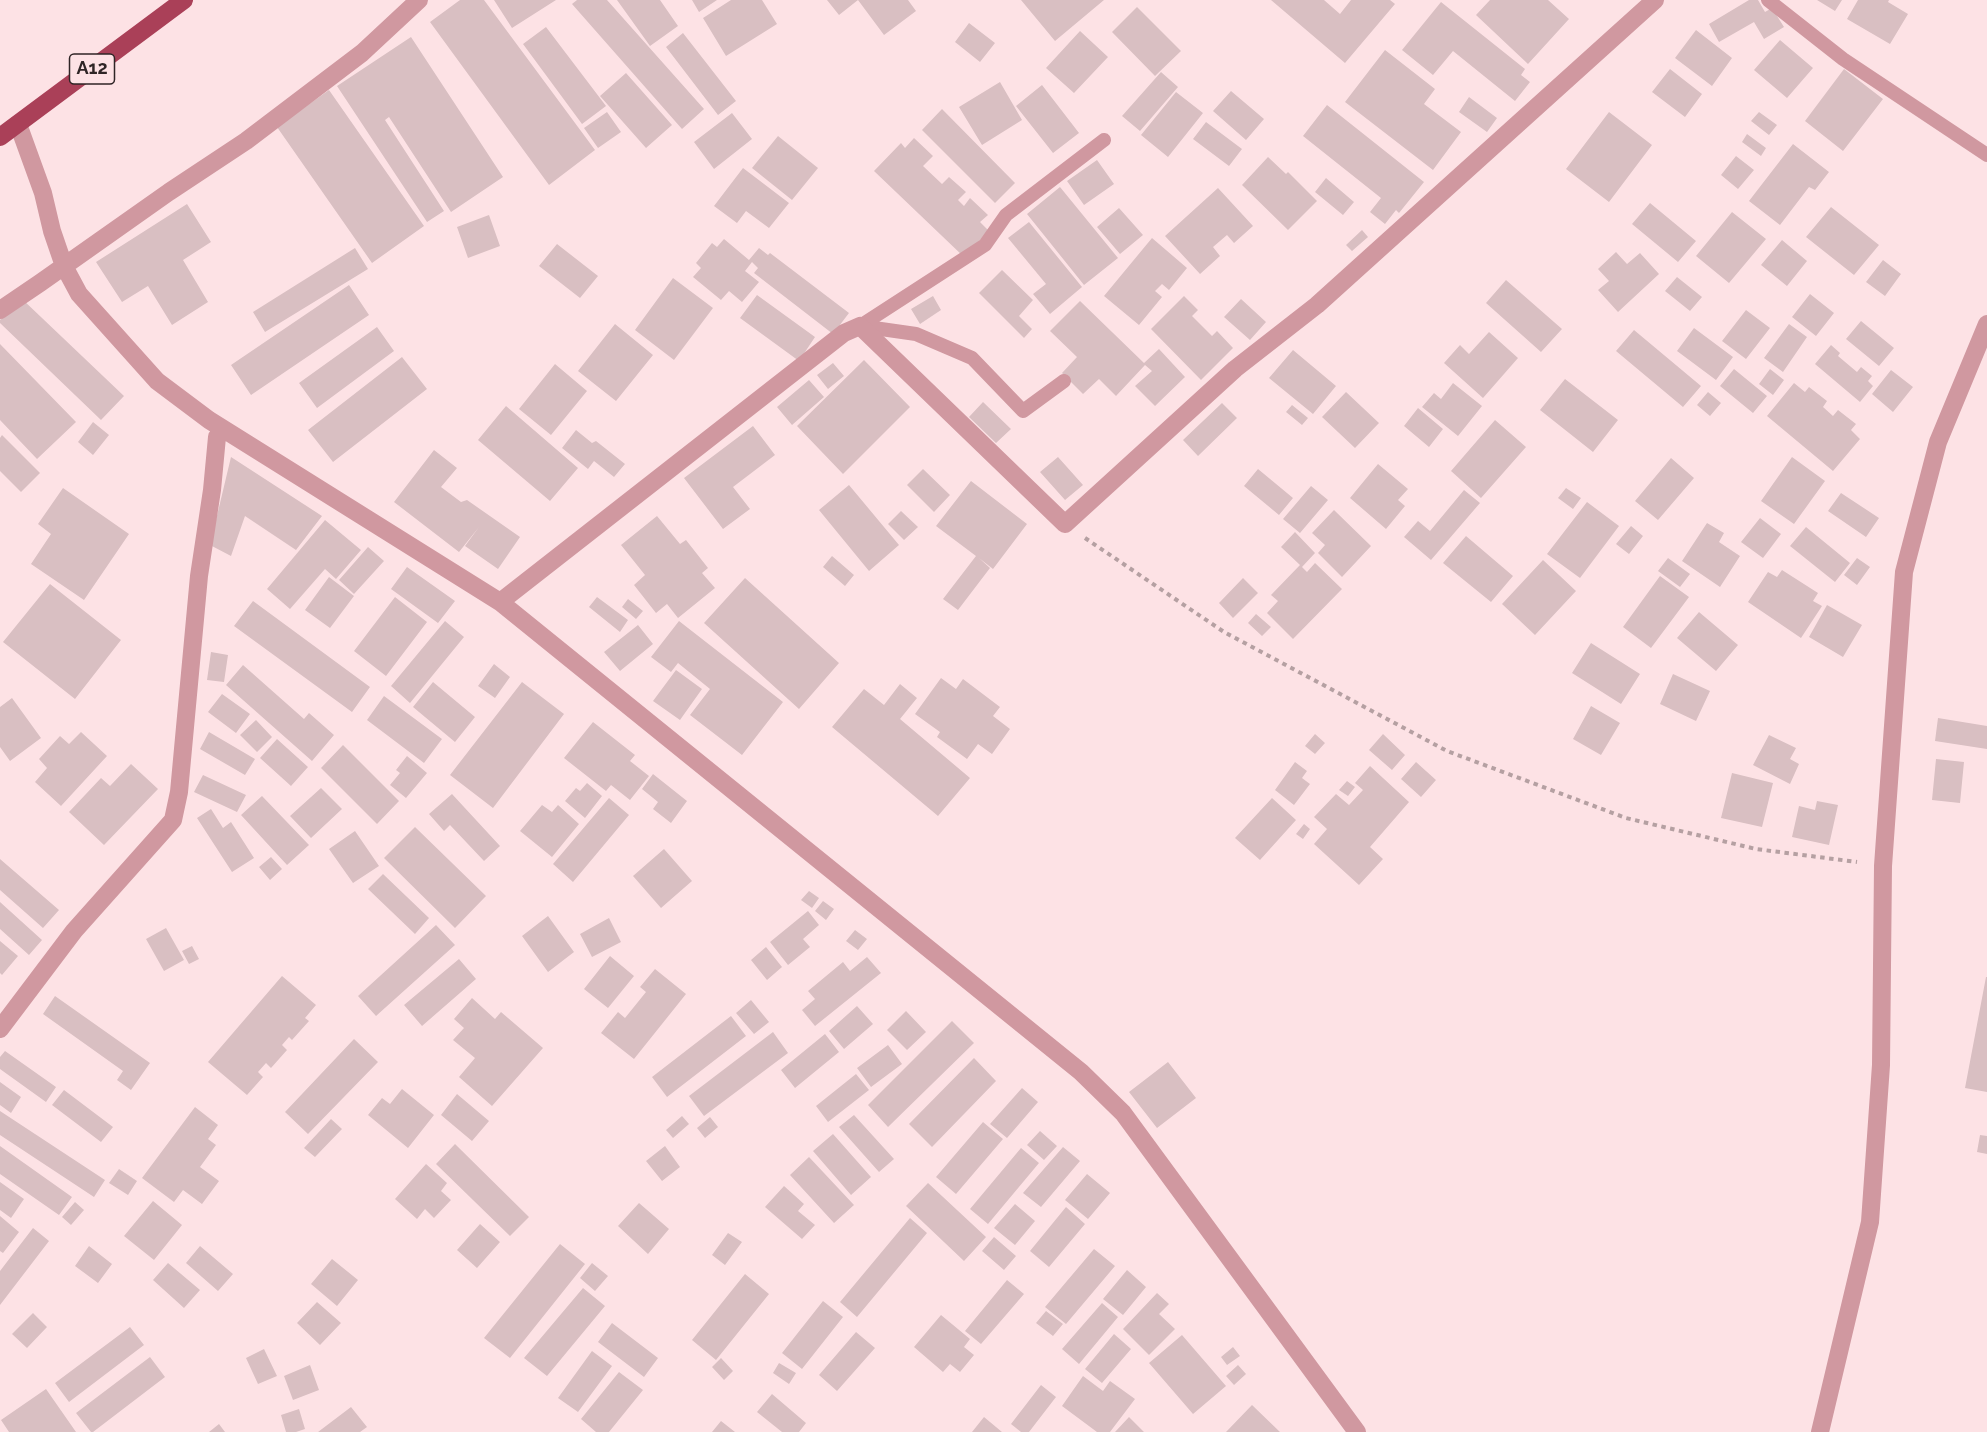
<!DOCTYPE html>
<style>
body{margin:0}
canvas{display:block;background:#fde2e5}
</style>
<canvas width="1987" height="1432"></canvas>
<script>
const ctx = document.querySelector('canvas').getContext('2d');
ctx.lineJoin = 'round';
function fill(path, color) { ctx.fillStyle = color; ctx.fill(path, 'evenodd'); }
const shape = rows => new Path2D(rows.map(r => 'M' + r).join(''));
function stroke(path, color, width, dash) { ctx.strokeStyle = color; ctx.lineWidth = width; ctx.lineCap = dash ? 'butt' : 'round'; ctx.setLineDash(dash || []); ctx.stroke(path); }
function write(font, color, halo, rows, align = 'center') {
  ctx.font = font + ' Raleway,sans-serif'; ctx.lineWidth = 4.5; ctx.setLineDash([]); ctx.textBaseline = 'middle'; ctx.strokeStyle = halo; ctx.fillStyle = color; for (const [text, x, y, turn = 0] of rows) {
    ctx.save(); ctx.translate(x, y); ctx.rotate((+turn || 0) * Math.PI / 180); ctx.textAlign = isNaN(turn) ? turn : align; if (halo) ctx.strokeText(text, 0, 0); ctx.fillText(text, 0, 0); ctx.restore();
  }
}
const building = shape([
 [460,0,484,0,595,150,549,185,430,22],
 [494,0,556,0,512,28],
 [577,0,607,0,704,109,682,129,572,4],
 [617,0,660,0,678,26,650,46],
 [692,0,717,0,699,12],
 [731,0,762,0,777,24,726,56,703,18],
 [827,0,858,0,839,15],
 [858,0,908,0,916,11,884,35],
 [1021,0,1104,0,1055,41],
 [1271,0,1324,0,1340,14,1351,0,1390,0,1395,4,1345,63],
 [1490,0,1548,0,1569,19,1528,64,1476,15],
 [1749,0,1758,0,1765,12,1772,8,1784,27,1764,39,1754,22,1719,42,1709,24],
 [1817,0,1842,0,1835,11],
 [1858,0,1889,0,1888,2,1908,14,1890,44,1847,19],
 [1441,2,1525,69,1521,75,1530,82,1515,101,1453,51,1433,75,1402,50],
 [1137,7,1181,51,1155,76,1112,32],
 [969,23,995,43,980,62,955,42],
 [546,27,606,106,582,124,523,44],
 [1696,30,1732,58,1712,86,1675,58],
 [1080,31,1108,57,1074,93,1046,68],
 [683,33,736,101,718,115,666,47],
 [411,37,503,177,451,212,389,117,385,120,444,211,427,222,337,86],
 [1780,40,1813,68,1787,98,1754,70],
 [1385,50,1435,89,1424,104,1461,132,1433,170,1345,102],
 [1670,69,1702,94,1685,117,1652,92],
 [1844,69,1883,99,1843,151,1805,121],
 [1161,72,1178,87,1140,131,1122,116],
 [626,73,672,125,646,148,600,96],
 [1000,82,1022,120,982,145,959,107],
 [1042,85,1079,133,1053,153,1016,106],
 [329,90,424,226,372,263,277,127],
 [1231,91,1264,119,1246,140,1213,111],
 [1176,92,1203,113,1168,157,1141,135],
 [1469,97,1497,118,1487,132,1459,112],
 [1327,105,1424,182,1399,213,1396,210,1385,224,1370,212,1381,198,1303,136],
 [942,109,1015,183,995,203,922,130],
 [607,112,621,132,598,148,584,128],
 [1609,112,1652,145,1609,202,1566,169],
 [1759,112,1777,125,1769,135,1751,121],
 [732,113,752,139,714,169,694,142],
 [1206,122,1242,149,1229,166,1193,139],
 [1747,134,1766,148,1761,156,1742,142],
 [778,136,818,168,792,200,752,168],
 [914,138,933,156,923,166,942,184,949,177,966,192,958,200,964,206,970,198,988,215,980,222,989,231,964,257,874,171,901,143,905,148],
 [1793,144,1829,172,1815,190,1809,187,1780,225,1749,201],
 [1736,156,1754,170,1738,189,1721,175],
 [1268,157,1286,174,1288,172,1317,201,1288,230,1242,185],
 [1097,160,1114,184,1084,205,1067,181],
 [743,168,789,203,769,228,746,211,737,223,714,206],
 [1326,178,1354,202,1343,215,1315,192],
 [1060,187,1118,258,1084,285,1027,214],
 [1218,188,1253,226,1234,243,1227,235,1213,247,1220,256,1200,274,1165,236],
 [1650,203,1696,241,1678,262,1632,224],
 [187,204,211,242,183,260,208,302,172,325,148,286,122,302,96,262],
 [1831,207,1879,245,1854,275,1806,237],
 [1119,208,1143,235,1120,254,1097,227],
 [1732,212,1766,239,1729,283,1696,256],
 [489,215,500,246,468,258,457,227],
 [1029,222,1082,287,1050,314,1033,294,1046,284,1008,238],
 [1362,230,1368,237,1352,251,1346,245],
 [1152,238,1187,268,1169,290,1162,284,1155,291,1162,297,1139,325,1104,296],
 [724,239,749,260,759,248,768,255,770,253,849,313,833,334,754,273,758,268,752,262,745,271,759,282,742,302,729,291,721,300,693,277,701,268,696,263,712,243,717,247],
 [1782,240,1807,261,1787,286,1761,265],
 [557,244,598,276,580,298,539,266],
 [355,248,368,269,265,332,253,312],
 [1616,252,1627,264,1640,253,1659,274,1618,312,1598,290,1609,281,1598,269],
 [1883,260,1901,274,1885,296,1866,282],
 [1002,270,1033,300,1019,316,1032,329,1024,338,979,293],
 [1677,277,1702,297,1690,311,1665,291],
 [673,278,713,308,674,360,635,330],
 [1506,280,1562,329,1541,352,1486,303],
 [349,285,369,315,251,395,231,365],
 [1810,294,1834,313,1816,336,1792,317],
 [757,295,815,337,799,361,740,318],
 [933,296,941,310,920,324,911,309],
 [1184,296,1198,310,1192,316,1212,336,1217,331,1233,348,1201,380,1151,329],
 [21,298,124,396,101,420,0,323,0,320],
 [1241,299,1266,322,1250,340,1224,317],
 [1080,301,1144,363,1159,349,1185,377,1155,406,1135,386,1152,371,1145,365,1116,396,1099,379,1083,394,1062,373,1077,357,1050,331],
 [1746,310,1770,328,1746,359,1722,341],
 [1861,321,1894,348,1879,366,1846,339],
 [615,324,653,355,616,401,578,371],
 [1789,324,1807,337,1783,372,1764,358],
 [377,327,394,351,317,408,299,383],
 [1694,328,1733,357,1716,380,1677,351],
 [1634,330,1701,386,1683,407,1616,351],
 [1489,332,1518,358,1483,398,1444,363,1460,345,1469,354],
 [0,344,76,422,37,459,0,420],
 [1831,345,1840,353,1838,356,1857,372,1861,367,1872,376,1868,381,1873,386,1860,402,1815,364],
 [1293,350,1336,386,1313,414,1269,378],
 [402,357,427,389,333,462,308,430],
 [864,360,910,407,843,474,797,426],
 [833,363,844,376,828,389,817,375],
 [555,364,587,391,551,435,519,409],
 [1734,369,1767,396,1753,413,1720,386],
 [1770,369,1784,380,1773,395,1759,384],
 [1891,370,1913,387,1893,412,1872,394],
 [1565,379,1618,420,1593,452,1540,410],
 [809,380,824,397,792,425,777,407],
 [1453,383,1482,406,1458,436,1422,407,1434,393,1441,399],
 [1794,383,1805,392,1809,387,1827,401,1823,407,1833,416,1838,410,1856,424,1851,430,1860,439,1833,471,1767,416],
 [1346,392,1379,423,1355,448,1322,417],
 [1708,392,1721,403,1710,416,1697,405],
 [983,402,1011,429,996,443,969,417],
 [1222,403,1237,418,1198,456,1183,440],
 [1292,405,1308,418,1302,425,1286,412],
 [506,406,578,468,550,501,478,440],
 [1418,408,1443,429,1429,447,1404,426],
 [1495,420,1526,447,1481,498,1451,471],
 [93,422,109,435,93,455,78,442],
 [753,426,775,455,733,487,750,509,723,529,684,478],
 [576,430,592,443,596,441,625,464,614,477,594,461,588,469,562,448],
 [2,435,40,473,21,492,0,471,0,438],
 [434,450,457,468,441,487,461,502,467,500,520,537,498,569,465,546,479,527,459,552,394,502],
 [231,457,322,516,296,550,245,516,231,556,210,545],
 [1058,457,1083,485,1065,500,1040,472],
 [1792,457,1825,481,1794,524,1761,501],
 [1671,458,1694,478,1658,520,1635,501],
 [1378,464,1408,489,1398,500,1405,506,1386,529,1350,498],
 [923,469,950,495,934,512,907,485],
 [1258,469,1293,498,1279,515,1244,486],
 [971,481,1027,524,993,569,979,558,990,568,958,610,943,599,976,556,936,526],
 [849,485,899,545,869,571,819,510],
 [1311,486,1328,500,1300,533,1283,519],
 [63,488,129,534,84,600,31,564,51,534,38,524],
 [1566,488,1581,498,1573,509,1558,498],
 [1464,490,1480,503,1431,560,1404,537,1418,521,1430,531],
 [1841,493,1879,518,1866,537,1828,511],
 [1587,502,1619,526,1580,578,1547,554],
 [1334,510,1371,546,1342,577,1318,553,1325,545,1312,533],
 [901,511,918,527,904,540,888,524],
 [657,516,680,544,686,540,708,568,702,573,715,588,678,618,667,604,656,613,634,585,645,575,621,545],
 [1760,518,1781,534,1763,558,1741,542],
 [325,520,361,550,336,579,325,569,290,609,267,589],
 [1707,523,1724,533,1719,542,1740,556,1720,587,1682,561],
 [1631,526,1643,536,1629,554,1616,544],
 [1806,527,1850,563,1835,582,1790,546],
 [1295,532,1315,553,1302,567,1307,572,1315,563,1342,589,1293,639,1267,613,1278,601,1271,595,1300,565,1281,547],
 [1466,536,1513,576,1491,602,1443,563],
 [368,547,384,561,354,594,339,580],
 [832,556,854,575,845,586,823,567],
 [1668,558,1690,574,1680,587,1658,571],
 [1857,558,1870,567,1857,585,1844,575],
 [1543,560,1576,591,1535,635,1502,604],
 [407,567,455,601,438,623,391,589],
 [1782,570,1818,593,1813,601,1822,606,1801,638,1748,602,1768,572,1777,577],
 [1660,576,1689,597,1651,648,1623,627],
 [329,577,354,596,330,628,305,610],
 [745,578,839,663,799,709,704,623],
 [1243,578,1258,593,1233,618,1219,603],
 [50,584,121,640,75,699,3,642],
 [395,597,427,622,386,676,354,651],
 [597,597,628,620,620,632,589,607],
 [628,599,643,611,636,619,622,607],
 [253,601,370,687,352,712,234,626],
 [1827,605,1862,625,1843,657,1809,637],
 [1699,612,1738,645,1716,671,1677,638],
 [1256,614,1271,627,1262,636,1248,623],
 [445,621,464,637,410,703,391,686],
 [679,621,783,702,742,755,690,715,710,689,678,663,671,672,651,657],
 [638,625,653,644,620,671,604,652],
 [1591,643,1640,674,1621,704,1572,673],
 [211,652,228,655,224,682,207,680],
 [494,664,510,677,495,698,478,686],
 [243,665,304,719,309,713,334,735,312,761,226,685],
 [676,670,702,689,680,720,653,701],
 [1673,674,1710,691,1696,721,1660,704],
 [941,678,956,689,963,679,1000,707,993,716,1010,729,992,754,978,744,967,759,937,737,940,732,915,714],
 [433,682,475,717,455,742,413,707],
 [522,682,564,714,493,808,450,775],
 [900,684,917,698,900,719,970,778,938,816,832,727,864,689,884,705],
 [222,694,250,714,236,733,208,712],
 [384,696,442,739,424,763,367,720],
 [12,698,41,738,10,761,0,747,0,707],
 [1591,706,1620,723,1601,755,1573,739],
 [1938,718,1987,726,1987,749,1935,741],
 [256,720,272,737,257,752,240,735],
 [593,722,635,755,630,761,649,776,630,800,611,785,606,791,564,758],
 [81,732,107,756,61,806,35,782,47,768,39,759,60,736,69,744],
 [209,732,255,759,245,775,200,749],
 [1315,734,1325,743,1315,754,1305,746],
 [1383,734,1405,755,1392,770,1369,750],
 [1769,735,1796,748,1790,759,1799,764,1790,784,1753,765],
 [277,739,308,767,291,786,260,758],
 [343,745,399,801,377,824,321,768],
 [407,756,427,773,406,798,390,785,400,773,396,770],
 [1936,759,1964,762,1960,803,1932,800],
 [1295,762,1307,771,1302,778,1310,784,1294,805,1275,790],
 [1416,762,1436,780,1421,797,1401,779],
 [131,764,158,789,104,845,69,812,101,778,110,786],
 [1370,766,1409,802,1370,847,1383,859,1359,885,1314,844,1327,829,1314,817,1336,794,1349,805,1363,790,1355,783],
 [1732,773,1773,783,1762,827,1721,818],
 [653,774,687,801,671,823,653,809,658,802,642,789],
 [203,775,246,795,237,812,194,792],
 [1347,781,1355,787,1348,796,1339,790],
 [587,783,602,796,585,818,565,801,576,788,580,791],
 [321,788,342,809,311,838,290,816],
 [452,794,500,846,484,861,450,825,444,831,429,814],
 [262,796,309,845,287,865,241,815],
 [609,798,629,815,573,882,553,864],
 [1272,798,1296,820,1260,860,1235,838],
 [1817,801,1838,805,1829,845,1792,837,1799,806,1815,810],
 [542,805,552,812,558,805,579,824,552,857,520,831],
 [211,809,223,828,231,822,254,858,232,872,197,818],
 [1304,824,1310,829,1303,839,1296,834],
 [415,827,486,896,455,928,384,858],
 [355,831,379,866,353,883,329,849],
 [664,849,692,881,661,908,633,876],
 [271,857,282,869,270,880,259,867],
 [0,859,59,910,43,928,0,890],
 [383,874,429,918,415,934,368,889],
 [809,891,819,898,812,908,801,900],
 [823,901,834,909,826,920,815,911],
 [0,902,42,940,29,955,0,929],
 [808,911,819,925,803,939,810,947,788,965,770,942],
 [548,916,574,952,548,972,522,936],
 [609,918,621,942,592,957,580,934],
 [436,925,455,945,376,1016,358,996],
 [166,928,184,960,164,971,146,939],
 [855,930,867,939,858,950,846,941],
 [0,941,18,956,2,975,0,973],
 [192,946,199,959,189,964,182,951],
 [766,947,782,967,767,980,751,960],
 [610,956,634,976,608,1008,584,989],
 [867,957,881,973,815,1026,802,1010,815,999,808,991,843,962,850,971],
 [459,959,476,979,422,1026,404,1005],
 [655,969,686,994,634,1059,601,1033,618,1012,625,1018,646,992,640,987],
 [282,976,316,1005,305,1018,309,1021,292,1040,289,1037,282,1045,287,1050,271,1068,266,1063,258,1072,263,1077,247,1095,208,1062],
 [1986,977,1987,977,1987,1092,1965,1088],
 [55,996,150,1063,131,1090,117,1080,123,1071,43,1014],
 [472,998,495,1019,501,1012,543,1048,492,1106,459,1077,475,1058,453,1040,464,1028,454,1019],
 [751,1000,769,1022,754,1034,736,1013],
 [857,1006,873,1024,844,1049,829,1031],
 [906,1011,926,1032,907,1050,887,1030],
 [731,1016,746,1036,667,1097,652,1077],
 [952,1021,974,1043,888,1127,868,1105],
 [773,1032,788,1053,704,1116,689,1096],
 [825,1034,839,1052,795,1088,781,1070],
 [354,1039,378,1062,308,1134,285,1112],
 [888,1045,902,1064,871,1087,857,1068],
 [5,1051,56,1087,46,1102,0,1069,0,1057],
 [974,1058,996,1081,932,1147,909,1124],
 [1168,1062,1196,1098,1157,1128,1129,1092],
 [856,1074,869,1090,828,1122,816,1106],
 [0,1082,21,1097,11,1113,0,1105],
 [1022,1088,1038,1102,1007,1138,990,1124],
 [402,1089,434,1115,408,1148,368,1115,382,1098,390,1104],
 [64,1090,113,1127,101,1142,52,1105],
 [457,1094,489,1121,472,1141,441,1115],
 [195,1107,218,1125,208,1139,216,1145,200,1167,219,1181,202,1204,183,1190,174,1202,142,1178],
 [0,1111,105,1180,94,1197,0,1135],
 [854,1115,894,1159,879,1172,839,1127],
 [682,1116,689,1124,673,1138,666,1130],
 [710,1117,718,1127,705,1138,697,1128],
 [331,1119,342,1129,315,1157,304,1148],
 [983,1122,1003,1139,956,1194,936,1177],
 [1040,1131,1057,1146,1044,1160,1027,1145],
 [833,1134,871,1177,851,1195,813,1151],
 [1980,1135,1987,1136,1987,1154,1977,1152],
 [455,1144,529,1217,510,1236,436,1164],
 [0,1146,72,1197,59,1215,0,1174],
 [665,1146,680,1167,662,1181,646,1161],
 [1063,1147,1080,1161,1041,1207,1023,1193],
 [1021,1148,1039,1163,988,1224,970,1209],
 [809,1157,854,1205,834,1223,790,1175],
 [426,1164,447,1183,441,1191,451,1200,434,1218,425,1209,417,1219,395,1199],
 [119,1169,137,1181,128,1195,109,1183],
 [1087,1174,1110,1193,1088,1219,1065,1200],
 [0,1182,24,1199,11,1218,0,1210],
 [928,1183,986,1237,964,1261,906,1206],
 [784,1186,804,1204,798,1211,815,1225,802,1239,765,1207],
 [153,1201,182,1225,154,1260,124,1236],
 [75,1202,84,1210,71,1225,62,1217],
 [639,1203,669,1229,648,1254,618,1226],
 [1015,1204,1035,1221,1015,1245,994,1228],
 [1066,1207,1085,1224,1049,1267,1030,1251],
 [0,1216,19,1232,3,1253,0,1251],
 [910,1218,927,1233,857,1317,840,1302],
 [480,1224,500,1242,477,1268,457,1250],
 [33,1228,49,1241,0,1305,0,1271],
 [728,1233,742,1242,725,1265,712,1255],
 [994,1237,1016,1256,1004,1270,982,1251],
 [560,1244,585,1264,510,1358,484,1338],
 [89,1246,112,1264,98,1283,75,1266],
 [200,1246,233,1274,218,1291,186,1263],
 [1094,1249,1115,1266,1066,1324,1045,1307],
 [332,1259,358,1280,337,1306,311,1284],
 [168,1263,200,1290,184,1308,153,1280],
 [592,1263,608,1276,595,1291,580,1278],
 [1127,1270,1146,1287,1123,1315,1103,1299],
 [745,1274,769,1294,716,1360,692,1340],
 [1007,1280,1024,1294,981,1344,965,1331],
 [583,1288,605,1306,547,1376,524,1358],
 [1157,1293,1169,1304,1159,1314,1175,1329,1149,1355,1123,1329],
 [823,1301,843,1317,802,1369,782,1353],
 [317,1302,341,1323,320,1345,297,1323],
 [1102,1303,1118,1317,1079,1364,1062,1349],
 [1046,1311,1063,1324,1053,1336,1036,1323],
 [33,1313,47,1327,27,1348,12,1334],
 [941,1315,970,1339,964,1347,974,1355,960,1372,950,1364,943,1372,914,1347],
 [612,1323,658,1358,644,1377,598,1342],
 [130,1327,144,1345,69,1402,55,1383],
 [856,1332,875,1348,837,1391,819,1375],
 [1114,1334,1131,1349,1102,1383,1085,1369],
 [1182,1335,1226,1386,1193,1414,1149,1363],
 [1233,1347,1240,1356,1227,1365,1221,1357],
 [264,1349,277,1376,258,1384,246,1358],
 [592,1351,612,1366,578,1412,558,1398],
 [150,1357,165,1377,93,1432,91,1432,76,1413],
 [721,1358,733,1371,724,1380,712,1367],
 [779,1363,796,1373,789,1384,773,1373],
 [310,1365,319,1390,293,1400,284,1376],
 [1238,1365,1246,1374,1234,1385,1226,1376],
 [619,1372,643,1390,609,1432,596,1432,581,1419],
 [1083,1376,1103,1391,1110,1381,1135,1399,1110,1432,1097,1432,1062,1406],
 [1041,1385,1056,1397,1029,1432,1021,1432,1011,1424],
 [46,1389,76,1432,9,1432,1,1420],
 [772,1394,806,1423,799,1432,782,1432,757,1412],
 [1252,1405,1280,1432,1226,1432],
 [351,1407,367,1427,360,1432,318,1432],
 [299,1409,305,1429,296,1432,286,1432,281,1415],
 [984,1417,1002,1432,972,1432],
 [1129,1417,1144,1432,1115,1432],
 [721,1421,735,1432,712,1432],
 [219,1424,225,1432,209,1432]
]);
const path = shape([
 [1085,538,1224,632,1447,751,1626,818,1756,849,1857,862]
]);
const service = shape([
 [1768,0,1843,59,1987,155],
 [860,326,985,245,1006,215,1104,140],
 [860,326,916,334,972,358,1023,411,1064,381]
]);
const minor = shape([
 [18,124,43,193,52,231,64,266,79,294,157,381,209,420,500,602,1081,1072,1123,1113,1357,1432],
 [0,310,40,283,169,192,246,141,362,53,419,0],
 [500,602,844,333,860,326,1065,524,1235,369,1317,305,1655,0],
 [0,1029,74,931,173,820,179,792,199,576,212,490,217,437]
]);
const tertiary = shape([
 [1820,1432,1870,1222,1881,1065,1883,866,1904,572,1938,442,1987,324]
]);
const trunk = shape([
 [0,137,184,0]
]);
const shields = [
 [92,69,45]
];
const shieldNames = [
 ["A12",92,69]
];
fill(building, '#d9bfc2');
stroke(path, '#b5a0a2', 4, [4.5, 4.5]);
stroke(service, '#d098a0', 14);
stroke(minor, '#d098a0', 18);
stroke(tertiary, '#d098a0', 18);
stroke(trunk, '#aa4058', 18);
for (const [x, y, w] of shields) { const box = new Path2D(); box.roundRect(x - w / 2, y - 15, w, 30, 4.5); ctx.fillStyle = '#fde2e5'; ctx.fill(box); stroke(box, '#2f2526', 1.5); }
write('bold 18px', '#2f2526', null, shieldNames);
</script>
